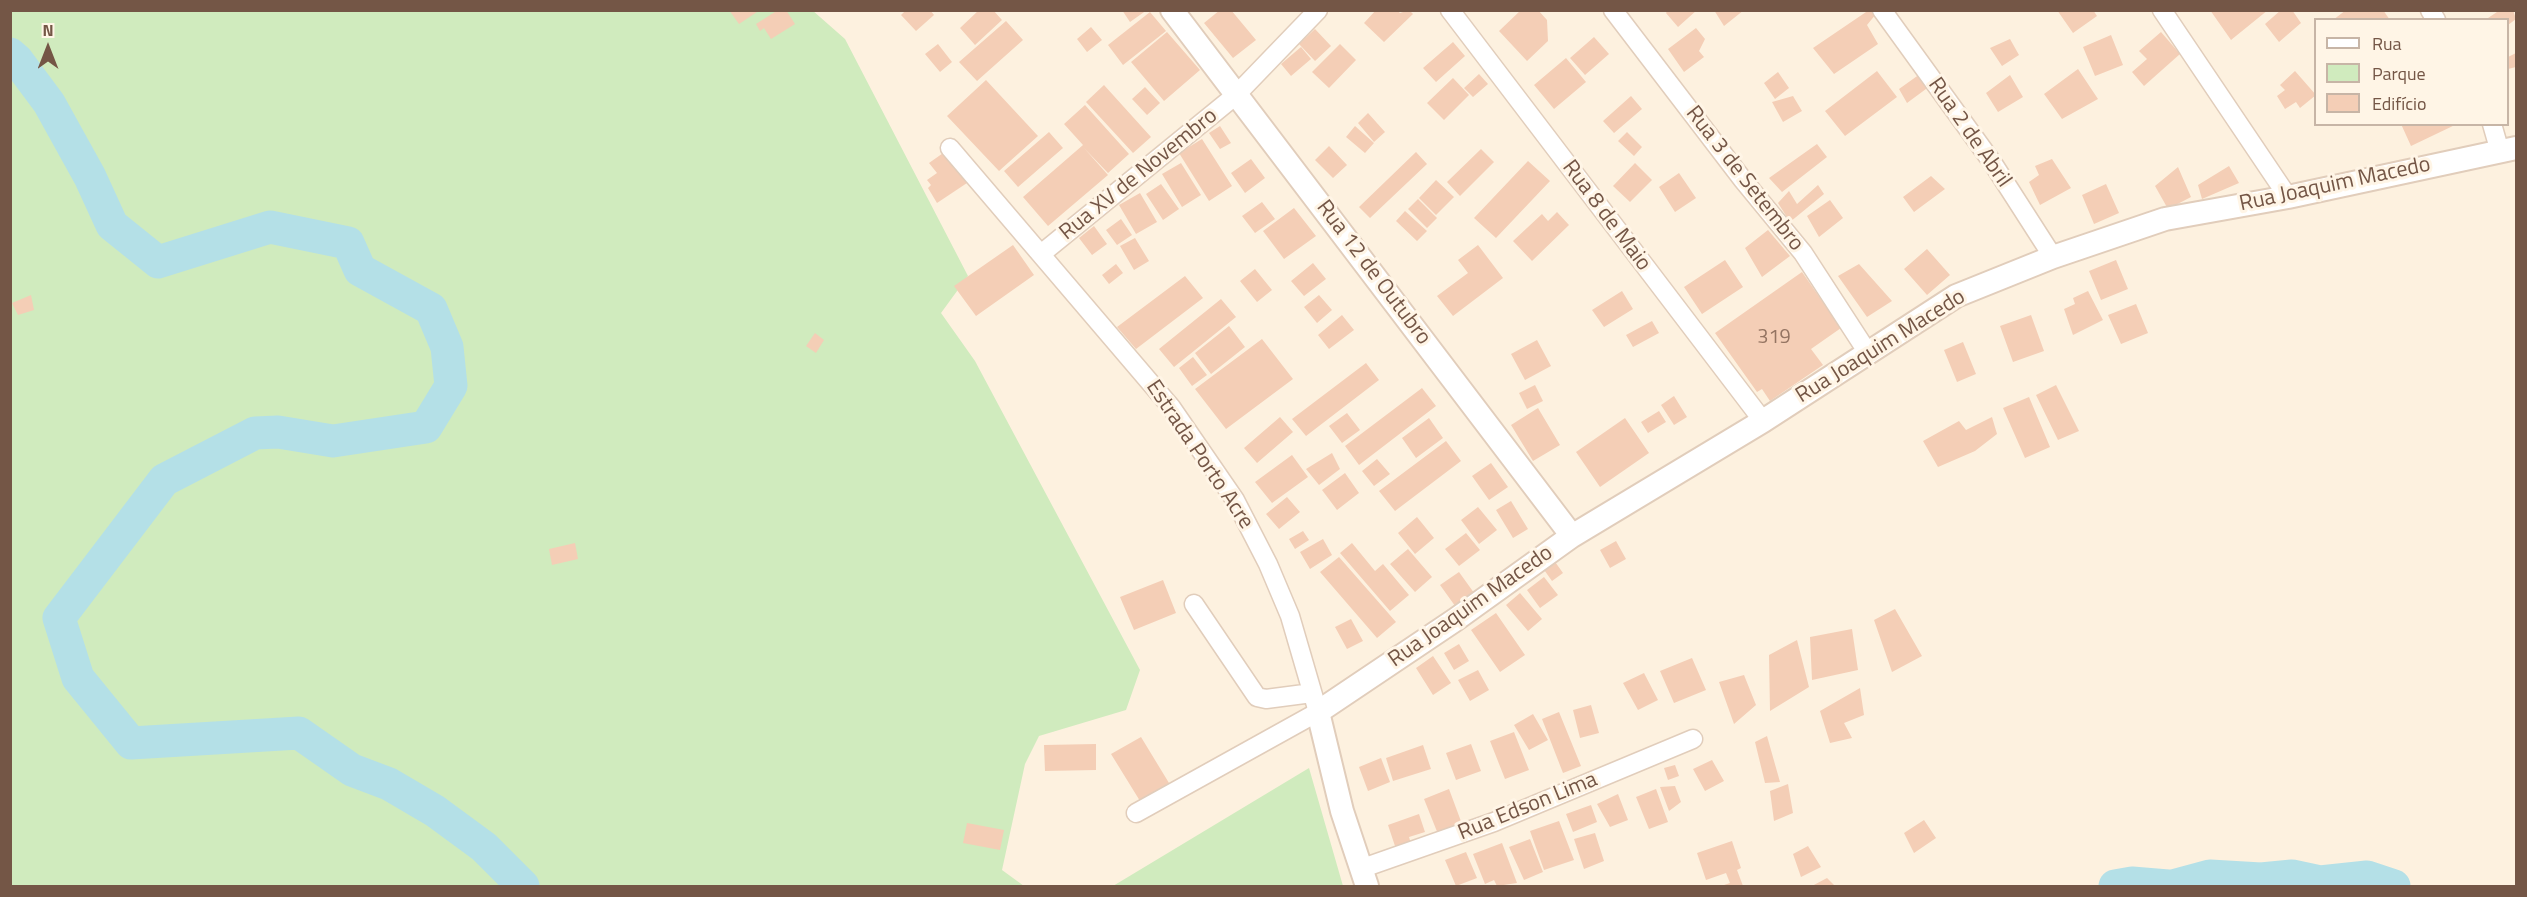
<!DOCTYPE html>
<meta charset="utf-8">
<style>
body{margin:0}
#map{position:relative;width:2527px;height:897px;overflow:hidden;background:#fdf1df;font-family:"Titillium Web",sans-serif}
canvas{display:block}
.frame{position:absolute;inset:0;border:12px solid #745646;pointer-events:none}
.legend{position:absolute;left:2314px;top:18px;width:195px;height:108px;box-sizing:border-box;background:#fff5e6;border:2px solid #c7b5a6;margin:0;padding:8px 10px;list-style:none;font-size:18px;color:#745646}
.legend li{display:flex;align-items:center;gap:12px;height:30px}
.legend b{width:30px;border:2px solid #c7b5a6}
.north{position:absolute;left:18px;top:18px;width:60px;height:60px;-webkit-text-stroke:4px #fff5e6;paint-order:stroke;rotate:0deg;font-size:16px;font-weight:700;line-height:24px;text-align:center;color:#745646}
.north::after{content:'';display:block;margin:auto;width:21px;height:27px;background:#745646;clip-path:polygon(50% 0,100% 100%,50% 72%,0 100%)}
</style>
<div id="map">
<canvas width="2527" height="897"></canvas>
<div class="frame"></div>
<ul class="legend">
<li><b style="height:8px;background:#fff"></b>Rua</li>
<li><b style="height:16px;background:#d0ebbe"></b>Parque</li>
<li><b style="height:16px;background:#f4ceb6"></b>Edifício</li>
</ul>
<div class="north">N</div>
</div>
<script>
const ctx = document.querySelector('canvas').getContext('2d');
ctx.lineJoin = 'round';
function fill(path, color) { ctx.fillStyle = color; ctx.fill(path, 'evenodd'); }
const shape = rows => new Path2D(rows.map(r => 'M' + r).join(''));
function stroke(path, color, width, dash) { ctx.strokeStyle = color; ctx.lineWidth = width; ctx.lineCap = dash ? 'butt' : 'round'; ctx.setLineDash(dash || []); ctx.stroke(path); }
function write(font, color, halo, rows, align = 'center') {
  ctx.font = font + ' "Titillium Web",sans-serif'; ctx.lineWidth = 6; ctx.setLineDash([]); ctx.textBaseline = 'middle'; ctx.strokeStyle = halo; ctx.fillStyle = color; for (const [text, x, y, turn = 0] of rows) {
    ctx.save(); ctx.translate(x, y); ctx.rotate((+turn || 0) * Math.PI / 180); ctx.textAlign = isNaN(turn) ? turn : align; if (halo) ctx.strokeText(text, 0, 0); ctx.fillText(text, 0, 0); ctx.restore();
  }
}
const green = shape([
 [812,10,845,39,968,276,941,313,975,361,1140,670,1126,710,1039,736,1025,764,1002,870,1024,886,11,886,10,11],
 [1309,768,1343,886,1113,886]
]);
const river = shape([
 [10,54,17,60,49,103,90,177,112,225,158,262,270,227,348,243,360,270,431,309,447,347,451,386,426,427,333,441,278,432,255,433,164,480,59,618,78,678,131,743,299,733,352,770,389,784,435,811,484,847,523,886],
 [2115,886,2132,883,2168,886],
 [2173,886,2210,876,2261,879,2292,876,2320,882,2367,877,2394,886]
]);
const building = shape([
 [729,10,760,10,739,24],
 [778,10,786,10,795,24,771,39,764,28,760,31,756,24],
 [906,10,930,10,934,15,916,31,901,15],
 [979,10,993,10,1002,20,975,45,960,28],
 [1122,10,1147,10,1130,22],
 [1220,10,1231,10,1256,40,1233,58,1204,23],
 [1376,10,1397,10,1400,13,1409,10,1413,14,1384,42,1364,23],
 [1521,10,1538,10,1547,20,1548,41,1527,61,1499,31],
 [1668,10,1697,10,1678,27,1666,13],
 [1714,10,1744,10,1724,26],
 [1869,10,1876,14,1867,25,1878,44,1834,74,1813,48],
 [2057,10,2093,10,2097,16,2073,33],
 [2210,10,2268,10,2231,40],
 [2281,10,2292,10,2301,23,2279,42,2265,24],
 [2346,10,2383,10,2390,20,2333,20],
 [2500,10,2513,10,2516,19,2508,25,2508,20,2485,20],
 [1150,12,1166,31,1123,65,1108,45],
 [1006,21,1023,40,977,81,959,62],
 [1091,27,1102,40,1087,52,1077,39],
 [1696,28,1705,39,1699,51,1704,57,1684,72,1668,49],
 [1315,29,1331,46,1315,61,1299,44],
 [1167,32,1200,70,1164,101,1131,62],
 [2161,32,2180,54,2144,86,2132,72,2147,59,2139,51],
 [2111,35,2123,65,2095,76,2083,47],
 [1594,37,1609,54,1585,75,1570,58],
 [2010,39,2019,55,2002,66,1990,48],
 [1453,42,1465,56,1436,82,1423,68],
 [938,44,952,62,940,72,925,54],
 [1340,44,1356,60,1329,88,1312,72],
 [1301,47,1311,59,1291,76,1281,64],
 [2516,53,2516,67,2508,69,2508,57],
 [1566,58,1586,82,1554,109,1534,85],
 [2078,69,2098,99,2062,119,2044,94],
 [1877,71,1897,97,1845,136,1825,111],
 [2295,71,2316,95,2300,108,2296,102,2285,109,2277,96,2285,90,2280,85],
 [1778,72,1789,88,1775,99,1764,83],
 [1479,74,1488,84,1473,97,1464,88],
 [1920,74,1930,86,1907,103,1899,89],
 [2010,75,2023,97,1998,112,1986,93],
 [1453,78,1469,95,1444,120,1427,103],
 [986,80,1038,136,999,171,947,116],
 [1104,85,1151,137,1133,153,1086,102],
 [1145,87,1160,103,1147,115,1132,99],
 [1631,96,1642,109,1614,133,1603,121],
 [1793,96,1802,111,1783,122,1772,102],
 [1085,105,1129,154,1108,173,1084,148,1108,175,1048,226,1023,197,1083,145,1064,124],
 [1368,113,1385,132,1374,142,1358,123],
 [2401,124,2457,124,2411,146],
 [1220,126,1231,143,1220,149,1209,133],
 [1355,126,1374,143,1365,153,1346,137],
 [1049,132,1063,148,1018,187,1004,171],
 [1627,132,1642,147,1634,156,1618,141],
 [1202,139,1232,186,1209,201,1179,153],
 [1817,144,1827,157,1782,192,1769,178],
 [1329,146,1347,165,1333,178,1315,160],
 [1481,149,1494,162,1460,196,1447,182],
 [946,151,967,183,937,203,928,188,931,185,927,180,937,173,929,163],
 [1416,152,1427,164,1370,218,1359,207],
 [1251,159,1265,178,1245,193,1231,173],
 [2052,159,2071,188,2040,205,2029,182,2039,175,2035,166],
 [1528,161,1550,181,1496,238,1474,218],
 [1181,163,1201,195,1182,207,1162,174],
 [1635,163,1652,180,1630,202,1613,186],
 [2229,166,2239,183,2202,199,2198,185],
 [2178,167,2191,197,2168,209,2155,186],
 [1679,173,1696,198,1675,212,1659,187],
 [1931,176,1945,189,1914,212,1903,197],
 [1436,180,1454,197,1436,215,1419,198],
 [1161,184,1179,209,1163,220,1146,194],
 [2106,184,2119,213,2094,224,2082,195],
 [1818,185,1824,194,1790,222,1778,203,1789,191,1797,204],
 [1140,193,1157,222,1136,234,1119,205],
 [1418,199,1437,218,1427,228,1408,209],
 [1830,200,1843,218,1819,237,1807,216],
 [1262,202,1275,219,1255,233,1242,216],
 [1294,208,1316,236,1284,259,1263,231],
 [1405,211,1427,231,1417,241,1396,221],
 [1557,212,1569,225,1532,261,1513,241,1542,214,1548,221],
 [1121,219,1132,235,1117,245,1106,230],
 [1094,226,1107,244,1092,255,1079,238],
 [1768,230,1790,256,1762,277,1745,248],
 [1135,238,1149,261,1134,270,1120,246],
 [1013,245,1034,275,976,316,954,286],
 [1478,245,1503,278,1453,316,1437,296,1468,273,1458,260],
 [1927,249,1950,275,1927,295,1904,269],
 [1725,260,1743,287,1702,314,1684,287],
 [2116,260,2128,289,2101,300,2089,271],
 [1313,263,1326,279,1304,296,1291,281],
 [1116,264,1123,273,1109,284,1102,275],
 [1859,264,1892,301,1867,317,1838,276],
 [1255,269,1272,290,1257,302,1240,281],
 [1802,272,1841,328,1811,349,1823,365,1770,401,1762,389,1757,392,1715,333],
 [1185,276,1203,298,1136,349,1117,327],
 [1622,291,1633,309,1604,327,1592,310],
 [2088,291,2103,320,2073,335,2064,309,2075,304,2073,298],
 [31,295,34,310,18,315,12,303],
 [1319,295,1332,310,1317,323,1304,307],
 [1221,299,1236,317,1174,367,1159,349],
 [2136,304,2148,333,2121,344,2108,315],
 [1342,315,1354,330,1329,349,1318,335],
 [2031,315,2044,351,2013,362,2000,326],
 [1652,321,1659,333,1633,347,1626,335],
 [1229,326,1245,347,1211,374,1195,353],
 [815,333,824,340,816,353,806,346],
 [1262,339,1293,379,1226,429,1195,389],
 [1537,340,1551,366,1525,380,1511,354],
 [1963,342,1976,374,1957,382,1944,350],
 [1193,357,1207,375,1192,386,1179,368],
 [1366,363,1379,380,1306,436,1292,419],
 [1535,385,1543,401,1527,409,1519,393],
 [2056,385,2079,431,2058,440,2036,395],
 [1422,388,1436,406,1359,465,1345,446],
 [1674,396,1687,417,1674,425,1661,405],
 [2029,397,2050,447,2025,458,2003,408],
 [1538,408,1560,445,1533,461,1511,425],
 [1659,411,1666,422,1648,433,1641,422],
 [1347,413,1360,430,1342,443,1329,426],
 [1280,417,1293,432,1257,463,1244,448],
 [1992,417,1997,434,1975,451,1938,467,1923,441,1959,421,1966,430],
 [1429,418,1443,438,1416,458,1402,438],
 [1625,418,1649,453,1600,487,1576,452],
 [1446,441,1461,461,1395,511,1379,491],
 [1332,453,1340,469,1319,485,1306,469],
 [1292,455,1308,477,1272,503,1255,482],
 [1377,459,1390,474,1374,486,1362,471],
 [1491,463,1508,487,1489,500,1472,476],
 [1345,473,1359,493,1337,510,1322,490],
 [1287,497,1300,512,1279,529,1266,514],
 [1511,501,1528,529,1513,538,1496,510],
 [1478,507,1497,530,1479,544,1461,520],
 [1417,517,1434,538,1415,554,1398,533],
 [1303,531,1309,540,1295,549,1289,539],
 [1466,533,1480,550,1459,566,1445,549],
 [1323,539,1332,555,1310,569,1300,552],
 [1616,541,1626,559,1610,568,1600,550],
 [575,543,578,559,552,565,549,549],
 [1352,543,1375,571,1383,564,1409,595,1390,611,1340,553],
 [1408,549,1432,577,1415,592,1390,564],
 [1339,557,1396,622,1377,638,1320,572],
 [1553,559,1563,573,1552,581,1542,567],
 [1459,572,1477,597,1458,610,1440,585],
 [1544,577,1558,595,1540,608,1527,590],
 [1163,580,1176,613,1134,630,1120,597],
 [1520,593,1542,619,1528,631,1506,605],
 [1895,609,1922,656,1892,672,1874,620],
 [1496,613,1525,655,1500,672,1471,630],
 [1351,619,1363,641,1347,649,1335,627],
 [1852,629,1858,670,1812,680,1810,637],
 [1797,640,1809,687,1770,711,1769,655],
 [1459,644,1469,661,1454,670,1444,653],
 [1433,656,1451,683,1433,695,1416,668],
 [1692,658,1706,690,1674,703,1660,671],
 [1478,670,1489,690,1470,701,1458,680],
 [1644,673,1658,700,1638,710,1623,683],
 [1744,675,1756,705,1734,724,1719,682],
 [1860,688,1864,715,1844,723,1852,738,1830,743,1820,711],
 [1591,705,1599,733,1580,738,1573,710],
 [1559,712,1581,766,1563,773,1542,719],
 [1533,714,1548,740,1529,750,1514,725],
 [1514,732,1529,770,1505,779,1490,741],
 [1767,736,1780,782,1765,783,1755,742],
 [1141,737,1169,783,1140,801,1111,754],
 [1096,744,1096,770,1045,771,1044,745],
 [1471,744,1481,771,1456,780,1446,753],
 [1423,745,1431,769,1393,781,1386,758],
 [1381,758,1390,782,1368,791,1359,767],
 [1712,760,1724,781,1705,791,1693,769],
 [1675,765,1679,776,1668,780,1664,768],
 [1788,784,1793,813,1774,821,1770,791],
 [1675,786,1681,802,1669,811,1660,787],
 [1449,789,1462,824,1438,834,1424,799],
 [1656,789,1668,822,1649,829,1636,797],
 [1618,794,1628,820,1610,827,1597,804],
 [1591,805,1597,822,1573,832,1566,814],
 [1419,814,1425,832,1409,837,1412,847,1397,852,1388,825],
 [1924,820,1936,838,1914,853,1904,833],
 [1559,821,1574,860,1544,870,1530,831],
 [967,823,1004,830,1000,850,963,843],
 [1595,833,1604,861,1584,869,1574,839],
 [1530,839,1543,872,1524,880,1509,847],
 [1732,841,1741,868,1737,870,1743,886,1721,886,1730,883,1726,873,1706,880,1697,853],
 [1502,843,1517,883,1497,886,1494,880,1485,884,1473,854],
 [1808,846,1821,867,1801,877,1793,854],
 [1466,852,1477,878,1456,886,1445,860],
 [1827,878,1835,886,1812,886]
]);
const minor = shape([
 [1450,10,1763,421],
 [1613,10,1743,180,1803,253,1868,353],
 [1882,10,1992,162,2053,257],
 [2162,10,2288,197],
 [2430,10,2436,20],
 [2492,124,2500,152],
 [950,148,1171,407,1235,500,1268,564,1290,616,1318,712,1136,813],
 [1041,254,1236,95,1318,10],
 [1194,604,1257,697,1266,699,1312,693],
 [1360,869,1494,822,1693,739]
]);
const tertiary = shape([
 [1172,10,1572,536],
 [1367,886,1342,811,1318,712,1455,620,1572,536,1763,421,1956,296,2053,257,2165,219,2288,197,2516,148]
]);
const numberNames = [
 ["319",1774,338]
];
const streetNames = [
 ["Rua 2 de Abril",1969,133,55],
 ["Rua XV de Novembro",1139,175,-39],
 ["Rua 3 de Setembro",1744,179,52],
 ["Rua Joaquim Macedo",2335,185,-12],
 ["Rua 8 de Maio",1606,216,53],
 ["Rua 12 de Outubro",1373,273,53],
 ["Rua Joaquim Macedo",1881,347,-32],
 ["Estrada Porto Acre",1199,455,56],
 ["Rua Joaquim Macedo",1471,607,-35],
 ["Rua Edson Lima",1528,807,-22]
];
fill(green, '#d0ebbe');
stroke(river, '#b4e0e7', 33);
fill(building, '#f4ceb6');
stroke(minor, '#e1cdbb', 21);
stroke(tertiary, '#e1cdbb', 26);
stroke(minor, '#fff', 18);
stroke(tertiary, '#fff', 22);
write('20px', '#947462', null, numberNames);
write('22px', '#745646', '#fff5e6', streetNames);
</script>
